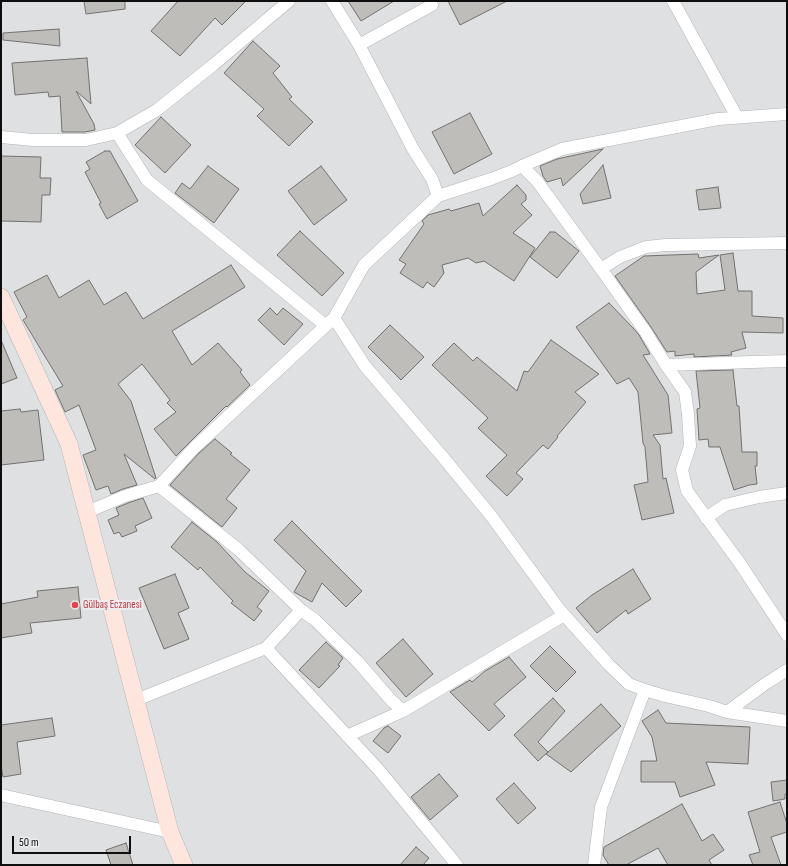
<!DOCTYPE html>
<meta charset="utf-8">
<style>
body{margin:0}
#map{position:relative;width:788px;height:866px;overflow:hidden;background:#dee0e2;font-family:"Sofia Sans Condensed",sans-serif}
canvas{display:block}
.frame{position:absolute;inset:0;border:2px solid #0e0e0f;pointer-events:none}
.scale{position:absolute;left:12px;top:836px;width:119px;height:18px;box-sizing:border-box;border:2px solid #0e0e0f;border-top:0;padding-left:5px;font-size:12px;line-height:14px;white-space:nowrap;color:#0e0e0f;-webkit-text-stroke:3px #ecedf0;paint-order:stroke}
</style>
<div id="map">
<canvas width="788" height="866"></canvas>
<div class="frame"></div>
<div class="scale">50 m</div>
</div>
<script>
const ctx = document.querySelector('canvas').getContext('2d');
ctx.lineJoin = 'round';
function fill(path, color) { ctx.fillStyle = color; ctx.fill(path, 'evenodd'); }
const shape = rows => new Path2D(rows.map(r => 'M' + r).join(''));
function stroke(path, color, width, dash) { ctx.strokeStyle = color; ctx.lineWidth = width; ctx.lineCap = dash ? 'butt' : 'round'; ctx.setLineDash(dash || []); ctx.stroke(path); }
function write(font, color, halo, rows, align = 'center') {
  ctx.font = font + ' "Sofia Sans Condensed",sans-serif'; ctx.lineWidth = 4; ctx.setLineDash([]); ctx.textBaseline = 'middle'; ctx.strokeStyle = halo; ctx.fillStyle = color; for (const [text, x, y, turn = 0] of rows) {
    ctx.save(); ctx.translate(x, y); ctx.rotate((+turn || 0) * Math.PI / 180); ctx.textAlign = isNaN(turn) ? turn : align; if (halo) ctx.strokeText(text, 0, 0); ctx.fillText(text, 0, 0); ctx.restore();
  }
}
const building = shape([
 [84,1,125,1,125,9,86,14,84,1],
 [178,1,246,1,222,25,215,18,180,56,151,31,178,1],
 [348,1,394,1,361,21,348,1],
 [448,1,507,1,460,25,448,1],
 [59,29,60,46,3,40,3,33,59,29],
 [253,41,280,66,273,73,292,97,289,99,313,122,289,146,257,116,264,109,224,73,253,41],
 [87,58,91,104,76,91,94,124,95,130,85,132,62,132,60,96,49,97,48,92,15,95,12,63,87,58],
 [470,113,492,154,454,174,432,132,470,113],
 [161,117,191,145,165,173,135,145,161,117],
 [603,149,563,186,561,178,547,182,543,176,540,166,557,159,603,149],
 [105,151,110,151,138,201,107,219,99,204,101,203,85,172,90,169,86,162,105,151],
 [1,156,41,157,40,178,51,178,50,195,42,195,41,222,1,221,1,156],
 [603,165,611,198,583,204,580,194,603,165],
 [208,166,239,189,214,223,175,193,182,183,190,189,208,166],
 [321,166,347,200,314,225,288,191,321,166],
 [517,185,526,195,526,200,521,204,532,215,513,233,535,248,514,281,484,261,476,263,468,258,442,265,444,273,434,287,427,282,423,288,400,273,406,264,399,260,424,224,422,221,428,215,449,209,451,211,479,203,483,216,517,185],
 [718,187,721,208,699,210,696,190,718,187],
 [300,231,344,273,322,296,277,255,300,231],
 [550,232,555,232,579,251,557,278,530,257,550,232],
 [733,253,738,291,752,291,752,316,783,318,783,333,742,332,746,348,731,352,732,355,694,357,694,354,675,356,675,351,667,352,651,327,615,276,644,256,698,254,699,258,719,255,696,272,697,294,725,290,720,255,733,253],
 [231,265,245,287,172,331,192,365,218,343,242,370,240,372,250,385,227,407,226,406,176,456,154,429,176,412,167,403,170,400,142,364,118,384,131,401,156,478,155,479,124,454,137,485,123,489,111,494,108,486,96,490,83,455,96,450,79,405,65,412,55,390,63,386,23,320,27,317,14,292,47,275,59,298,89,280,104,305,126,292,143,319,231,265],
 [609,303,633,328,639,335,650,354,643,355,668,395,672,433,653,435,660,445,663,479,666,478,674,513,642,520,634,485,648,482,645,447,643,443,638,392,629,378,617,384,576,327,609,303],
 [270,308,277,315,283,308,303,324,284,345,258,320,270,308],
 [390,325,424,357,401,380,368,347,390,325],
 [1,340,17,378,1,384,1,340],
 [551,340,599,374,575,392,586,402,557,436,558,437,548,449,543,445,516,473,523,479,507,496,486,476,507,455,478,428,488,418,432,365,454,343,473,361,477,357,517,391,524,371,528,372,551,340],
 [733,370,737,406,739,406,742,452,757,452,757,466,755,466,757,484,749,485,734,490,720,447,709,447,708,439,699,440,697,409,700,408,696,371,733,370],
 [20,409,21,412,38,410,44,460,1,465,1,411,20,409],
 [215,439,232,453,230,454,250,470,226,499,237,508,222,527,170,485,199,453,215,439],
 [143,498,152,518,135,526,137,531,122,537,119,532,114,534,108,520,119,515,116,508,128,503,143,498],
 [292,521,362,591,346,607,322,583,312,602,294,592,306,571,274,540,292,521],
 [192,522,217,542,245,572,269,591,257,607,262,611,254,621,231,603,233,601,200,567,198,570,171,547,192,522],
 [633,569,651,599,628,614,626,610,597,633,576,608,592,595,633,569],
 [175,574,189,608,178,613,189,639,164,649,139,588,175,574],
 [78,587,81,618,30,623,32,633,1,638,1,604,38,597,37,591,78,587],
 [403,639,433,674,406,697,376,663,403,639],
 [326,642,343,658,338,665,340,666,319,688,299,670,326,642],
 [550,646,576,672,556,692,530,666,550,646],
 [509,657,526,677,494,704,505,716,489,731,450,692,470,680,472,682,485,671,509,657],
 [553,698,565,711,538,742,548,752,538,761,514,735,553,698],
 [601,704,621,726,571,772,546,754,601,704],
 [658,710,666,723,750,727,748,764,706,762,715,785,680,797,675,782,641,782,641,761,657,761,652,737,642,721,658,710],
 [52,718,55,736,17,742,21,774,3,777,1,766,1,725,52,718],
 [388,726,401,736,388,753,373,741,384,728,388,726],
 [439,774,458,796,430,820,411,797,439,774],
 [787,780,787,794,785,794,785,799,773,801,771,782,787,780],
 [514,783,536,808,518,824,496,799,514,783],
 [780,802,787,824,787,832,771,837,781,865,753,865,749,855,760,852,748,812,780,802],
 [682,804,702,841,713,834,724,850,709,860,712,865,668,865,658,848,626,865,609,865,603,855,604,847,682,804],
 [126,843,133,865,111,865,106,850,126,843],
 [416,847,429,858,423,865,400,865,416,847]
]);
const street = shape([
 [332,1,359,45,413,149,432,179,438,196,491,179,512,171,522,166,537,181,601,269,645,331,666,365,685,392,688,414,690,446,682,470,687,491,739,562,787,635],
 [673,1,737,117],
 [359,45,432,5],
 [117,133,147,180,325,325],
 [1,137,33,140,86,140,117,133,157,110,213,65,289,1],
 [522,166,562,149,718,119,787,114],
 [601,269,620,257,646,247,666,245,787,243],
 [334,318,365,366,442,456,492,517,559,609,609,665,629,684,645,690,665,696,709,706,727,712,787,721],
 [666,365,752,362,787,361],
 [159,486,239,550,301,610,315,620,357,661,391,700,403,711],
 [87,512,125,496,159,486,194,448,334,318,364,265,438,196],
 [706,518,725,505,759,497,787,493],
 [266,648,378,769,457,865],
 [136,700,266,648,301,610],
 [727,712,765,684,787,670],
 [347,736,403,711,564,615],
 [1,795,170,832],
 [594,865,601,807,645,690]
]);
const secondary = shape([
 [1,297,69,444,170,832,184,865]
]);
const markers = [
 [75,605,4,"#e0444e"]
];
const healthNames = [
 ["Gülbaş Eczanesi",83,605]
];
fill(building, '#bebdba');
stroke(building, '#73716f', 1);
stroke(street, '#b2b4b6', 13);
stroke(secondary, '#b2b4b6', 18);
stroke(street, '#fff', 12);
stroke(secondary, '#fee6de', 17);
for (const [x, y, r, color] of markers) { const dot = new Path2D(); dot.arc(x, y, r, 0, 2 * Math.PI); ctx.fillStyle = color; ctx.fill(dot); stroke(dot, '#ecedf0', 1.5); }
write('11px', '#be3a42', '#ecedf0', healthNames, 'left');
</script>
